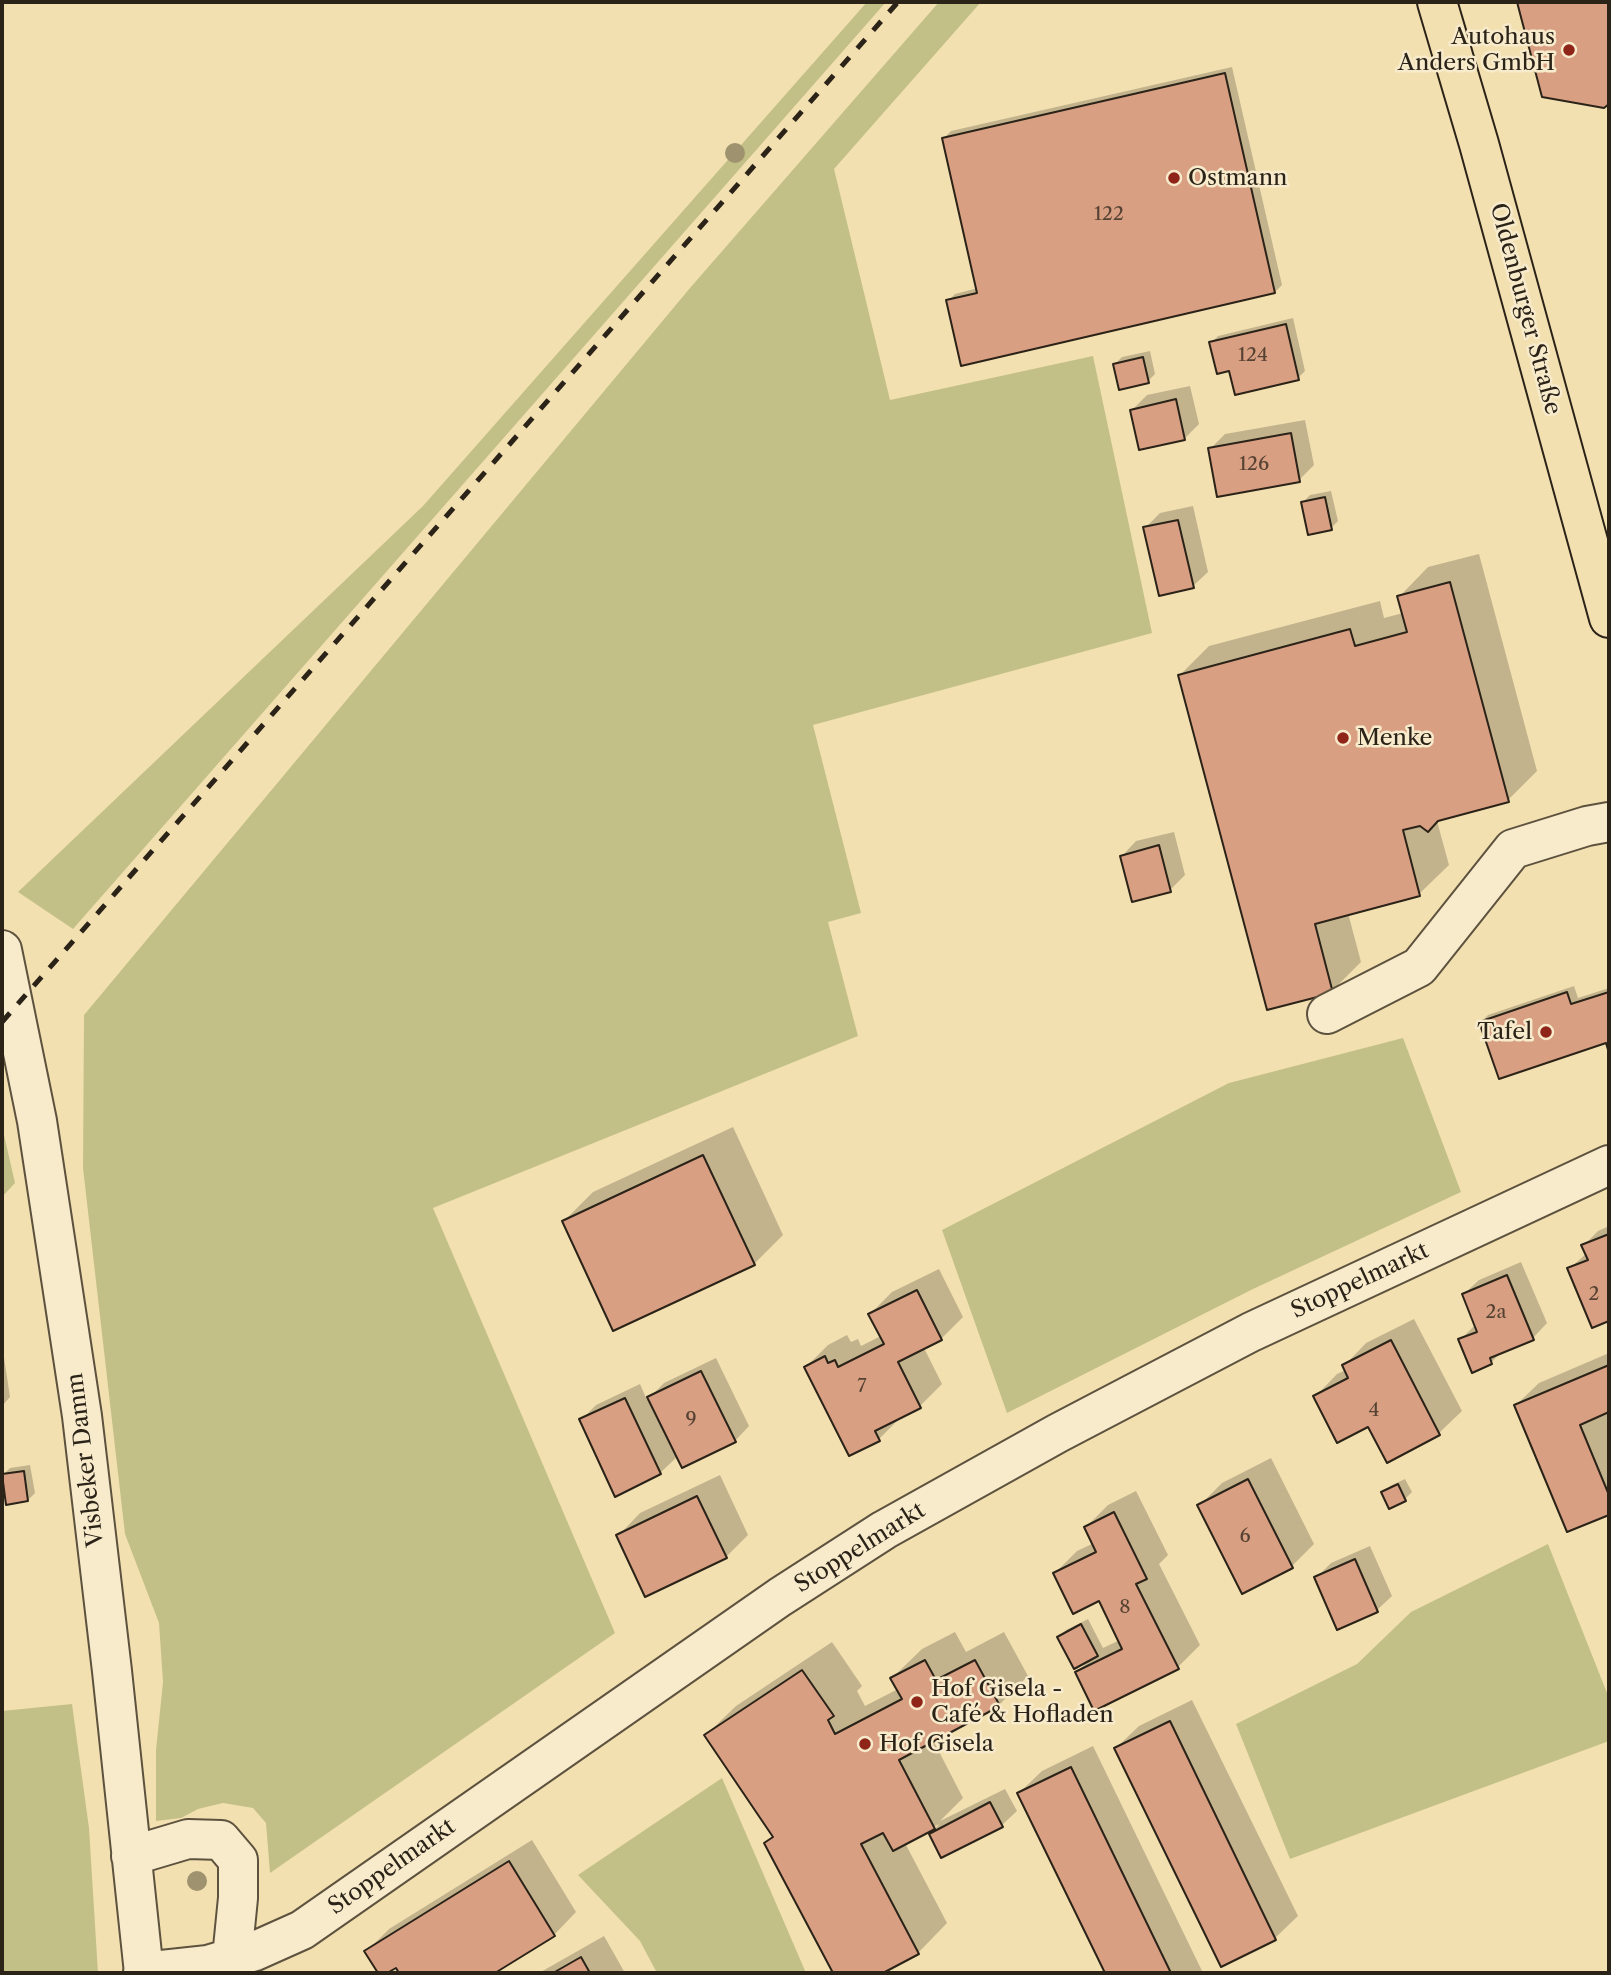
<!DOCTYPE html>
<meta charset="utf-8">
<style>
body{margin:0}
#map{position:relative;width:1611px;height:1975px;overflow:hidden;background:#f3e0b1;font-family:"Libre Caslon Text",serif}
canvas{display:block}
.frame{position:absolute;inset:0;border:4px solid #2b2318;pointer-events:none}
</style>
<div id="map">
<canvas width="1611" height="1975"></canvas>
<div class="frame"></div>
</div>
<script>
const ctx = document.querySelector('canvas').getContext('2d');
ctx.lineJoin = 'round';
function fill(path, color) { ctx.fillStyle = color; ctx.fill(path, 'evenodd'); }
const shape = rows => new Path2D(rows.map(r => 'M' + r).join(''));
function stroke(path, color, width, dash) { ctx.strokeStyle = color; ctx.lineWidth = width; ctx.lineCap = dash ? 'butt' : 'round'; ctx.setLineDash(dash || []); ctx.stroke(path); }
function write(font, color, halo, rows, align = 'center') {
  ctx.font = font + ' "Libre Caslon Text",serif'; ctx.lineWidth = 5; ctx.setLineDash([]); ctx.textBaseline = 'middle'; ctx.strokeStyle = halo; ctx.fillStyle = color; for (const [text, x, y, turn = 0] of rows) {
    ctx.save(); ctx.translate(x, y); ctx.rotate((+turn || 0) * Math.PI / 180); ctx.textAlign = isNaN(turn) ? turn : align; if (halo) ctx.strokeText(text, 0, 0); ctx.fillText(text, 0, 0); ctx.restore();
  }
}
const green = shape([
 [867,2,886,2,73,929,18,892,423,506],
 [939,2,981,2,834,169,890,400,1093,356,1152,633,813,725,861,913,828,922,858,1036,433,1208,615,1633,270,1873,266,1823,253,1808,223,1803,198,1809,181,1818,156,1821,156,1750,163,1682,159,1623,125,1534,83,1168,84,1015,690,288],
 [1403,1038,1461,1192,1253,1289,1007,1413,942,1230,1229,1083],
 [2,1126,15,1183,2,1197],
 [1548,1544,1609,1698,1609,1741,1290,1859,1236,1724,1357,1664,1411,1612],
 [72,1704,89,1828,98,1973,2,1973,2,1711],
 [722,1778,806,1973,657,1973,640,1941,578,1875]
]);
const shadow = shape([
 [1519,2,1609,2,1609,102,1604,106,1543,96],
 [1232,67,1282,285,1275,292,948,301,955,294,978,288,944,138,951,131],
 [1293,318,1305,371,1298,378,1231,369,1211,343,1218,336],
 [1150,351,1155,374,1148,381,1115,364,1122,357],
 [1190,386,1199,424,1184,439,1132,410,1147,395],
 [1305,420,1314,465,1299,480,1210,449,1225,434],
 [1331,491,1338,521,1331,528,1303,502,1310,495],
 [1193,506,1208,572,1193,586,1145,528,1160,513],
 [1479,554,1537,771,1508,800,1437,821,1449,865,1419,894,1348,913,1361,962,1332,991,1180,675,1209,646,1380,601,1384,618,1403,613,1399,597,1428,567],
 [1174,832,1185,875,1170,890,1122,856,1136,841],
 [1574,986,1578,998,1609,988,1609,1047,1607,1041,1481,1022,1488,1015],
 [733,1127,783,1235,754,1264,564,1221,593,1192],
 [1609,1226,1609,1319,1593,1326,1569,1269,1587,1253,1584,1245,1598,1231],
 [1521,1262,1547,1323,1533,1338,1503,1350,1491,1363,1460,1340,1475,1325,1464,1294,1479,1280],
 [939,1269,963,1317,941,1339,924,1348,942,1384,920,1406,901,1417,879,1439,806,1367,828,1345,847,1335,851,1342,858,1339,861,1346,881,1336,870,1314,892,1292],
 [1414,1319,1462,1411,1439,1433,1388,1460,1369,1424,1315,1397,1337,1374,1346,1370,1344,1366,1366,1343],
 [2,1344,10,1397,2,1406],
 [1609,1353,1609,1410,1606,1412,1609,1421,1609,1513,1568,1530,1516,1405,1539,1383],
 [716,1358,749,1426,735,1441,678,1456,660,1473,616,1494,581,1420,596,1405,640,1384,647,1400,664,1383],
 [1271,1458,1314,1544,1292,1566,1199,1506,1222,1483],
 [30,1465,35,1493,28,1500,3,1475,10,1468],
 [720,1475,748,1535,726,1557,618,1536,640,1513],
 [1405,1479,1412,1492,1405,1499,1384,1493,1390,1486],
 [1136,1491,1168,1555,1159,1564,1200,1645,1178,1667,1077,1672,1091,1659,1059,1637,1066,1630,1088,1619,1103,1648,1120,1640,1099,1599,1055,1573,1077,1551,1094,1543,1086,1527,1108,1505],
 [1370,1546,1392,1596,1377,1610,1316,1578,1331,1563],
 [955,1632,966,1652,1004,1632,1028,1676,999,1705,933,1740,963,1798,940,1821,1005,1789,1017,1811,1002,1825,931,1834,939,1824,905,1843,947,1923,918,1953,879,1973,835,1973,766,1844,774,1836,706,1735,736,1706,832,1642,862,1686,857,1691,865,1706,898,1689,892,1678,922,1649],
 [1192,1700,1298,1916,1275,1938,1222,1964,1116,1748,1139,1726],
 [1093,1746,1203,1973,1107,1973,1019,1793,1042,1771],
 [532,1840,576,1912,554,1935,491,1973,401,1973,396,1966,380,1973,367,1951,389,1929],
 [604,1936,625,1973,539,1973]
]);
const building = shape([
 [1517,2,1609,2,1609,104,1604,108,1542,97,1517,2],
 [1225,73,1275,293,961,366,946,300,977,293,942,138,1225,73],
 [1286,324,1299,380,1235,395,1229,371,1217,374,1209,342,1286,324],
 [1143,357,1149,383,1119,390,1113,364,1143,357],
 [1176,399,1185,440,1139,450,1130,410,1176,399],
 [1291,433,1300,482,1217,497,1208,448,1291,433],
 [1325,497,1332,530,1308,535,1301,502,1325,497],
 [1178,520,1194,588,1159,596,1143,527,1178,520],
 [1450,582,1509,802,1438,821,1428,832,1420,826,1403,830,1420,896,1315,924,1333,993,1267,1010,1178,675,1350,629,1355,646,1407,632,1397,596,1450,582],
 [1159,845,1171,892,1132,902,1120,856,1159,845],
 [1567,992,1571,1004,1609,992,1609,1053,1606,1043,1499,1079,1479,1022,1567,992],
 [703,1155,755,1265,613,1331,562,1221,703,1155],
 [1609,1234,1609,1321,1592,1328,1567,1268,1588,1260,1581,1245,1609,1234],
 [1507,1275,1534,1340,1490,1358,1492,1364,1472,1373,1458,1339,1477,1332,1462,1294,1507,1275],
 [917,1290,942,1340,898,1362,921,1408,875,1431,880,1441,849,1456,804,1367,825,1356,828,1363,835,1360,838,1367,884,1344,868,1314,917,1290],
 [1391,1340,1440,1435,1387,1463,1368,1427,1337,1443,1313,1396,1348,1378,1342,1365,1391,1340],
 [1609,1365,1609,1412,1580,1425,1609,1495,1609,1515,1567,1532,1514,1405,1609,1365],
 [701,1371,736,1442,682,1468,647,1397,701,1371],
 [625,1398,661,1474,615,1497,579,1419,625,1398],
 [24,1471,28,1501,6,1505,2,1474,24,1471],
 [1248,1479,1293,1568,1242,1594,1197,1505,1248,1479],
 [1398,1484,1406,1501,1389,1509,1381,1492,1398,1484],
 [697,1496,727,1558,645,1597,616,1535,697,1496],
 [1114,1512,1147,1579,1136,1584,1179,1669,1094,1711,1075,1672,1122,1649,1099,1601,1073,1614,1053,1573,1096,1552,1084,1527,1114,1512],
 [1355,1559,1378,1612,1337,1630,1314,1577,1355,1559],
 [1081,1624,1098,1656,1074,1669,1057,1637,1081,1624],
 [925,1660,936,1680,975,1660,1000,1706,899,1760,935,1829,893,1851,883,1833,861,1844,919,1954,883,1973,833,1973,764,1843,773,1837,704,1735,802,1670,834,1716,828,1720,835,1734,902,1699,890,1678,925,1660],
 [1170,1721,1276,1940,1221,1967,1114,1748,1170,1721],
 [1071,1767,1171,1973,1105,1973,1017,1793,1071,1767],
 [990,1802,1003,1827,941,1858,929,1834,990,1802],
 [509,1861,555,1936,495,1973,399,1973,396,1968,387,1973,378,1973,364,1951,509,1861],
 [581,1957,590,1973,553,1973,581,1957]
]);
const minor = shape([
 [2,950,37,1121,82,1416,112,1671,144,1973],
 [1327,1014,1419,967,1513,849,1587,826,1609,822],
 [131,1856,188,1839,221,1840,238,1860,238,1898,232,1958],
 [143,1972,208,1965,255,1951,302,1930,780,1597,884,1530,1058,1433,1251,1332,1609,1165]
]);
const major = shape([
 [1437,2,1479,144,1609,618]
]);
const rail = shape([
 [2,1022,898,2]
]);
const trees = [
 [735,153],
 [197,1881]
];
const markers = [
 [1569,50,7,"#8f2418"],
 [1174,178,7,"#8f2418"],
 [1343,738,7,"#8f2418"],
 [1546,1032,7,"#8f2418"],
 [917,1702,7,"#8f2418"],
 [865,1744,7,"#8f2418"]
];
const numberNames = [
 ["122",1109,215],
 ["124",1253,356],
 ["126",1254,465],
 ["2",1594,1295],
 ["2a",1496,1313],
 ["7",862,1387],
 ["4",1374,1411],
 ["9",691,1420],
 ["6",1245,1537],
 ["8",1125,1608]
];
const poiNames = [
 ["Autohaus",1555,37,"right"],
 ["Anders GmbH",1555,63,"right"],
 ["Ostmann",1188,178],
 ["Menke",1357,738],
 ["Tafel",1532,1032,"right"],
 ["Hof Gisela -",931,1689],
 ["Café & Hofladen",931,1715],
 ["Hof Gisela",879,1744]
];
const streetNames = [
 ["Oldenburger Straße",1525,309,75],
 ["Stoppelmarkt",1360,1281,-25],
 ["Visbeker Damm",86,1460,-97],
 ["Stoppelmarkt",860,1548,-32],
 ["Stoppelmarkt",392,1867,-35]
];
fill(green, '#c3c087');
fill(shadow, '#0003');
fill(building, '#d89f82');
stroke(building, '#2b2318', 2);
stroke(minor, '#5d523e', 42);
stroke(major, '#2b2318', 42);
stroke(minor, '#f7ebcc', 38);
stroke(major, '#f3e0b1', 38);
stroke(rail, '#2b2318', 5, [12, 12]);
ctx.fillStyle = '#9e926f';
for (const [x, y] of trees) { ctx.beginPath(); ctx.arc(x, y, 10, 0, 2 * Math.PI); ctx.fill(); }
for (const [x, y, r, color] of markers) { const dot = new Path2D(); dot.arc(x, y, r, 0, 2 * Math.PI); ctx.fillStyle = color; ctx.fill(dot); stroke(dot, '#f7ebcc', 2.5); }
write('19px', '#564232', null, numberNames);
write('23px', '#2b2318', '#f7ebcc', poiNames, 'left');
write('23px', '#2b2318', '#f7ebcc', streetNames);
</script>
